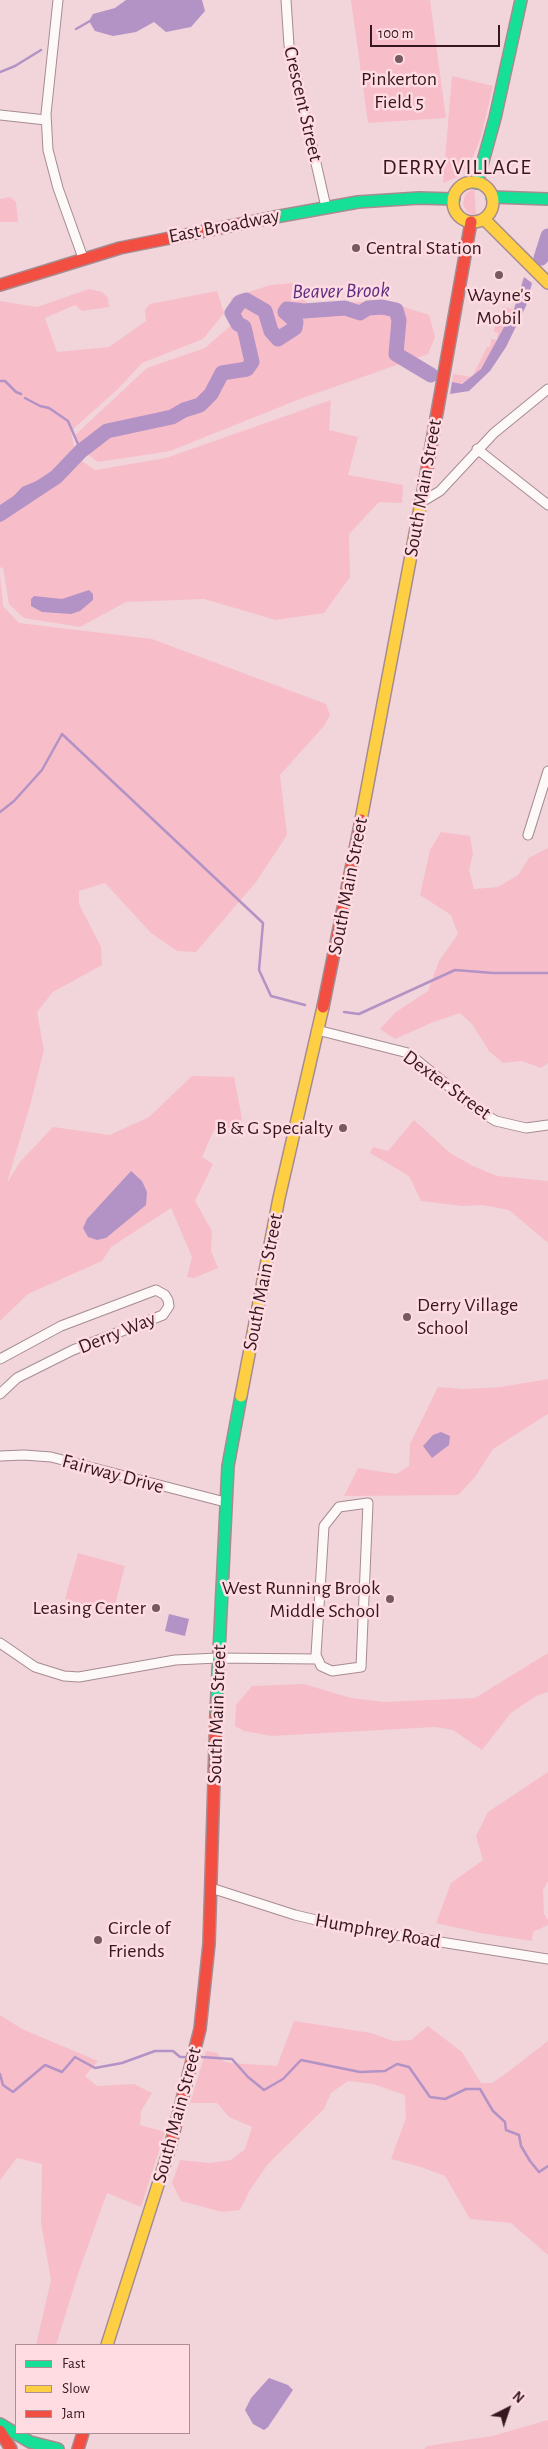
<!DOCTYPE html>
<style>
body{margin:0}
#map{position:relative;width:548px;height:2449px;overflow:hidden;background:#f1d5da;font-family:"Alegreya Sans",sans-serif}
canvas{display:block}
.legend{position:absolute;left:15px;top:2344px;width:175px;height:90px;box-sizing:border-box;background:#ffdbe2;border:1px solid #af8d94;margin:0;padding:6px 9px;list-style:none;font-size:15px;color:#36171f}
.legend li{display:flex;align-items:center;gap:10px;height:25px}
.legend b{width:25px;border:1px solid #af8d94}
.north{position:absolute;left:483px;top:2384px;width:50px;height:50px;-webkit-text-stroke:4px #ffdbe2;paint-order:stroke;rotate:41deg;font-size:14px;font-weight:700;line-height:20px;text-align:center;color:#36171f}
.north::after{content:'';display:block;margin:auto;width:18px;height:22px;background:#36171f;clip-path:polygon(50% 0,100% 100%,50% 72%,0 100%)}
.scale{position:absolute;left:370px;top:25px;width:130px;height:22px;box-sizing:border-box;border:2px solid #36171f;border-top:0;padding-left:6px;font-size:15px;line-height:18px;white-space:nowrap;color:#36171f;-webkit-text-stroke:4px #ffdbe2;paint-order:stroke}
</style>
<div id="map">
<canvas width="548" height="2449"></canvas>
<ul class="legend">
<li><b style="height:6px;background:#16e098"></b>Fast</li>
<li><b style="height:6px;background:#ffcf43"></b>Slow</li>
<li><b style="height:6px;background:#f24e42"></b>Jam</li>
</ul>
<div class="north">N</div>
<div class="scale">100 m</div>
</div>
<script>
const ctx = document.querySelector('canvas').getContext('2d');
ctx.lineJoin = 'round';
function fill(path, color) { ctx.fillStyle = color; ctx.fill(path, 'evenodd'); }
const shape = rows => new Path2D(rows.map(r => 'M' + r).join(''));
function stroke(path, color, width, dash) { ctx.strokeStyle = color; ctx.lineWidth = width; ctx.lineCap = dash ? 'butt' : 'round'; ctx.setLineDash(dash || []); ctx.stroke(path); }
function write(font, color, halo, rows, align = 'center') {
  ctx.font = font + ' "Alegreya Sans",sans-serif'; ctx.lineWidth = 5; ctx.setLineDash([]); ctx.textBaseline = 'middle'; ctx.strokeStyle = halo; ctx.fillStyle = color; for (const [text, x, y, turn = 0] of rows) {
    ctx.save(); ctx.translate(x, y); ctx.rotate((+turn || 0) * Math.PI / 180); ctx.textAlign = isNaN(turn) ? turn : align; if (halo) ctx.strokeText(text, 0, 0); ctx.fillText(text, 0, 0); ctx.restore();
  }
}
const green = shape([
 [351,0,430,0,446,118,368,123],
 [452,76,493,86,481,137,472,159,458,177,443,183],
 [474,188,475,197,476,216,467,212,463,204,465,194],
 [10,197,16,202,18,222,0,222,0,199],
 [294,283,308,304,385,301,429,315,435,337,428,354,300,399,170,451,98,462,83,451,75,435,147,368,205,348,236,321,231,298,270,285],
 [89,289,102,292,108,298,109,307,82,311,75,305,45,318,57,352,109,347,146,321,145,310,150,304,217,291,224,313,203,339,142,363,117,390,71,431,76,457,95,470,166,458,331,400,329,430,358,437,348,475,403,485,402,503,379,502,349,534,350,577,324,613,276,620,204,599,126,602,80,627,24,618,9,604,3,568,0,567,0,301,37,307],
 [502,307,514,309,498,341,481,369,472,377,461,384,452,382,453,374,472,377,487,347,490,347,491,339,497,340,498,333,494,332,495,325,498,324],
 [0,574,3,606,19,623,152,639,326,704,330,715,324,726,280,775,287,835,256,882,196,952,177,951,151,933,105,883,79,891,79,904,101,947,102,965,53,992,37,1012,44,1050,31,1102,7,1183,19,1163,53,1127,110,1135,149,1117,192,1076,234,1077,242,1118,238,1131,214,1130,202,1157,213,1164,195,1201,212,1231,211,1251,218,1268,194,1278,187,1277,192,1257,171,1208,111,1247,102,1261,28,1294,0,1321],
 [441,832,470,836,473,854,469,870,474,889,498,887,518,875,529,858,548,848,548,1063,541,1068,522,1061,503,1063,489,1051,472,1024,460,1013,431,1023,395,1039,380,1029,396,1012,428,991,439,961,458,934,451,915,420,895,430,850],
 [414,1120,450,1153,473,1166,497,1176,548,1181,548,1243,509,1210,482,1205,462,1206,421,1201,409,1176,370,1153,373,1147,388,1151],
 [548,1379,548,1414,493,1449,475,1477,458,1495,344,1496,358,1468,396,1474,409,1466,410,1444,438,1387,464,1389,501,1387],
 [78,1553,125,1566,113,1612,65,1599],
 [548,1653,548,1692,536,1696,511,1713,482,1750,453,1730,435,1727,272,1736,244,1731,235,1726,236,1705,252,1686,304,1684,351,1698,384,1702,475,1698],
 [548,1772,548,1881,543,1890,544,1914,548,1920,548,1925,533,1932,532,1941,480,1933,436,1923,451,1883,483,1860,476,1836,488,1812],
 [0,2015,22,2029,98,2061,85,2076,97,2086,134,2084,152,2093,141,2111,140,2125,165,2132,141,2207,107,2193,78,2274,56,2345,36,2345,51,2280,41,2223,42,2164,17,2158,0,2180],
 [294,2021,371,2033,393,2041,411,2040,428,2026,462,2052,481,2083,492,2083,504,2075,548,2041,548,2255,511,2223,470,2219,445,2176,421,2167,391,2159,406,2118,405,2095,373,2084,348,2081,331,2093,324,2109,268,2164,250,2190,240,2210,222,2212,181,2201,172,2183,180,2160,210,2163,231,2160,245,2149,252,2127,229,2117,217,2103,190,2103,206,2051,217,2053,223,2061,231,2063,277,2066],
 [548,2420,548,2449,424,2449,427,2446,492,2436]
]);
const water = shape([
 [126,0,202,0,205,11,191,27,166,32,154,22,136,32,113,36,95,31,89,21,93,14,115,8],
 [524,277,532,283,526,306,506,347,490,371,469,391,450,394,452,382,462,384,481,369,514,309],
 [78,452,84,457,64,478,29,493,21,499,8,517,0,522,0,511,22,487,56,473],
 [89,590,93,594,93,600,80,611,71,614,42,612,31,606,31,599,34,596,62,599],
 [131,1171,142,1181,147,1192,146,1205,106,1238,97,1240,88,1237,83,1228,87,1219],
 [441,1432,450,1436,449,1445,432,1458,423,1446,433,1435],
 [169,1614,189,1619,185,1636,165,1631],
 [269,2378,288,2385,293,2390,268,2427,264,2430,253,2424,245,2410,251,2398]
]);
const stream = shape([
 [76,29,90,21],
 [0,72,15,66,41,50],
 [0,381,5,381,16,392,21,394],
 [25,398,40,406,49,408,68,421,81,451],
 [0,812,14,801,42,770,62,734,263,923,259,970,271,996,305,1005],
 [344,1012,359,1014,455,970,493,973,548,973],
 [201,2057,232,2059,248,2077,264,2090,283,2079,301,2060,360,2072,385,2071,397,2064,409,2067,430,2097,445,2099,466,2089,480,2089,493,2111,505,2122,506,2130,519,2135,521,2146,530,2161,539,2172,548,2166],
 [0,2074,3,2085,13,2092,45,2065,62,2072,75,2057,95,2068,122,2063,155,2051,173,2051,180,2057,185,2057]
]);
const river = shape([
 [541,258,548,236],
 [0,514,56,477,81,451,107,431,172,417,184,410,200,405,211,394,222,373,247,369,252,362,244,327,238,324,232,313,240,302,246,300,265,311,271,331,278,339,295,328,296,322,285,312,287,309,304,311,345,308,360,313,368,308,382,307,396,310,399,320,396,354,431,375]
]);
const street = shape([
 [58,0,46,114,48,150,58,188,83,258],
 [286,0,289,45,326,207],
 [0,115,46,120],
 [477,449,548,505],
 [420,503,440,491,494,433,548,389],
 [528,835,548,771],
 [317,1030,408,1053,479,1111,496,1121,526,1128,548,1125],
 [0,1359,61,1326,156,1290,165,1295,168,1300,169,1306,163,1315,73,1350,17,1378,0,1394],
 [0,1456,24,1455,51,1457,225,1502],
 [368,1503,361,1667,332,1671,321,1666,316,1655,324,1526,339,1507,368,1503],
 [0,1643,35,1667,64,1676,79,1677,175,1660,218,1658,317,1659],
 [211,1888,295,1915,346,1927,548,1959]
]);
const fast = shape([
 [477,183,495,118,521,0],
 [492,197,548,199],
 [275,217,358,202,419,198,454,199],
 [216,1714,228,1466,241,1396],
 [0,2424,30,2442,58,2449]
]);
const slow = shape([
 '453 202a20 20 0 1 1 40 0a20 20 0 1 1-40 0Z',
 [484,219,548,283],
 [361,820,422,497],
 [241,1396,279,1198,323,1007],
 [107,2345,170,2147]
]);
const jam = shape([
 [0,285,120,248,275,217],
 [422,497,471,222],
 [323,1007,361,820],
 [170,2147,200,2029,209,1944,216,1714],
 [0,2431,11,2449],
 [78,2449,83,2433]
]);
const markers = [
 [399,59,5,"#775a60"],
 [356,248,5,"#775a60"],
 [499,275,5,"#775a60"],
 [343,1128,5,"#775a60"],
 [407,1317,5,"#775a60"],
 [390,1599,5,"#775a60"],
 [156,1608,5,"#775a60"],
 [98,1940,5,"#775a60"]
];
const poiNames = [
 ["Pinkerton",399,79,"center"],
 ["Field 5",399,102,"center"],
 ["Central Station",366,248],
 ["Wayne's",499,295,"center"],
 ["Mobil",499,318,"center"],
 ["B & G Specialty",333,1128,"right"],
 ["Derry Village",417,1305],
 ["School",417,1328],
 ["West Running Brook",380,1588,"right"],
 ["Middle School",380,1611,"right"],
 ["Leasing Center",146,1608,"right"],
 ["Circle of",108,1928],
 ["Friends",108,1951]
];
const streetNames = [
 ["Crescent Street",303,104,77],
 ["East Broadway",224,226,-11],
 ["South Main Street",423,488,-80],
 ["South Main Street",348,886,-79],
 ["Dexter Street",447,1085,36],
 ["South Main Street",263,1282,-79],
 ["Derry Way",117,1333,-22],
 ["Fairway Drive",113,1474,15],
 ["South Main Street",217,1714,-88],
 ["Humphrey Road",378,1931,10],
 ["South Main Street",177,2115,-75]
];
const waterNames = [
 ["Beaver Brook",341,291,-1]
];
const quarterNames = [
 ["DERRY VILLAGE",457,167]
];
fill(green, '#f7beca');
fill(water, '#b392c5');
stroke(stream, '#b392c5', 2.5);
stroke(river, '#b392c5', 15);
stroke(street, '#a68b91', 11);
stroke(fast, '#a68b91', 14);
stroke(slow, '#a68b91', 14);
stroke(jam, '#a68b91', 14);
stroke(street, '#fdf9f9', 9);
stroke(fast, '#16e098', 11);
stroke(slow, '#ffcf43', 11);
stroke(jam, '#f24e42', 11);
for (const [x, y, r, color] of markers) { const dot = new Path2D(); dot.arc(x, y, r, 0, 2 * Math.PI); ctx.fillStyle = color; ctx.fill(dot); stroke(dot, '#ffdbe2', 2); }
write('20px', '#36171f', '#ffdbe2', poiNames, 'left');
write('20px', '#36171f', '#ffdbe2', streetNames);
write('italic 21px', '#5c2f83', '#ffdbe2', waterNames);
ctx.letterSpacing = '1px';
write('22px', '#36171f', '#ffdbe2', quarterNames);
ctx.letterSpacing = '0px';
</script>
